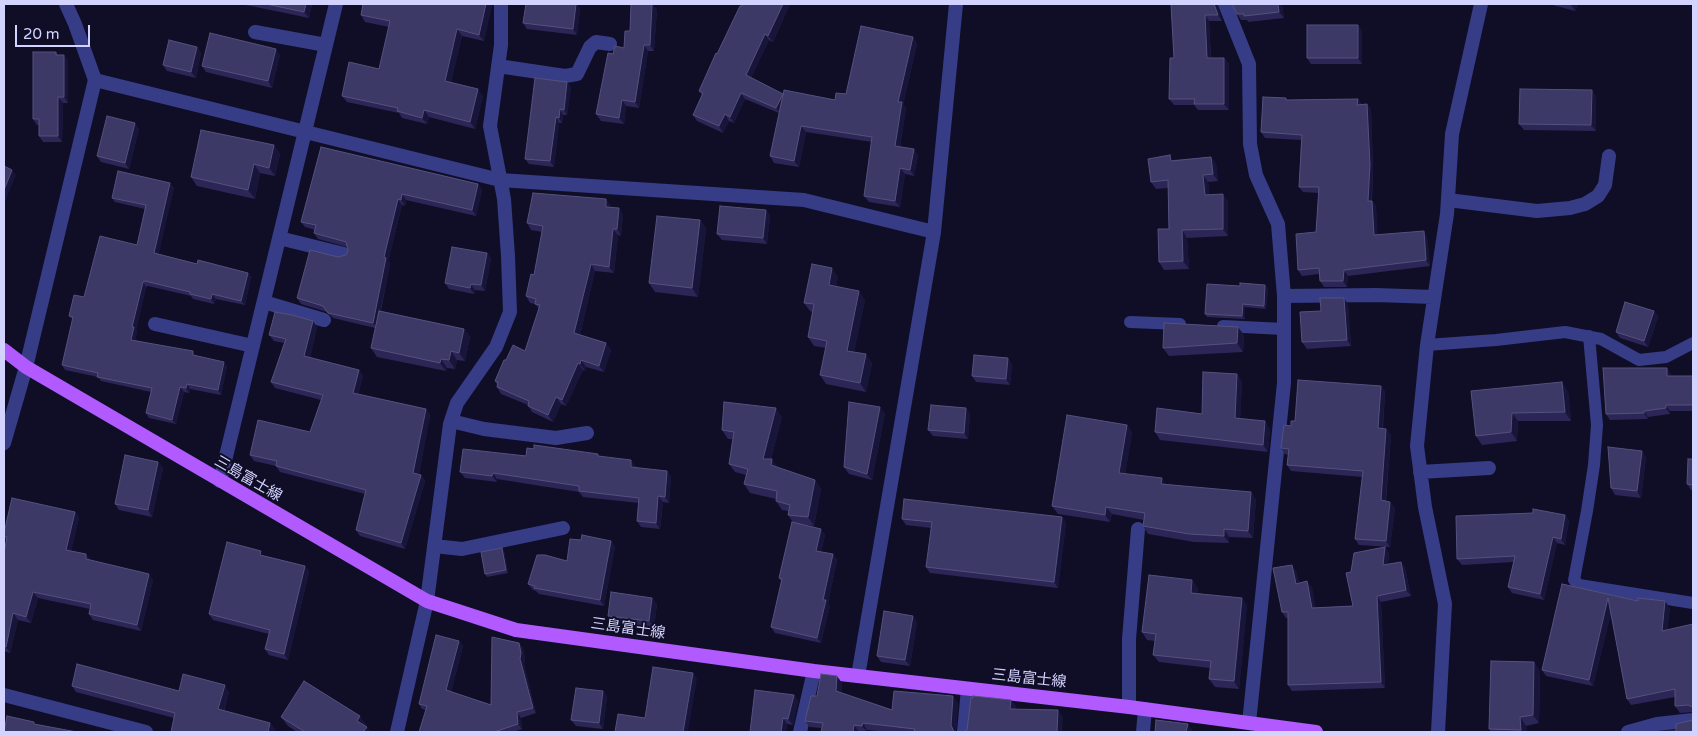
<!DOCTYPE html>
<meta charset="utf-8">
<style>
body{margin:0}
#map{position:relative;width:1697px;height:736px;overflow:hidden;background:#0f0e26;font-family:"Varela Round",sans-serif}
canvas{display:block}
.frame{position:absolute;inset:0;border:5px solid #d3d3ff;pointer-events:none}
.scale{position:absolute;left:15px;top:25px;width:75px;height:22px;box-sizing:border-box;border:2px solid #d3d3ff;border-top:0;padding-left:6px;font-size:15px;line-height:18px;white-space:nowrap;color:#d3d3ff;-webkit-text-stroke:4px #0f0e26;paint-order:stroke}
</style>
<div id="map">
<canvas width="1697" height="736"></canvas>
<div class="frame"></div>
<div class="scale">20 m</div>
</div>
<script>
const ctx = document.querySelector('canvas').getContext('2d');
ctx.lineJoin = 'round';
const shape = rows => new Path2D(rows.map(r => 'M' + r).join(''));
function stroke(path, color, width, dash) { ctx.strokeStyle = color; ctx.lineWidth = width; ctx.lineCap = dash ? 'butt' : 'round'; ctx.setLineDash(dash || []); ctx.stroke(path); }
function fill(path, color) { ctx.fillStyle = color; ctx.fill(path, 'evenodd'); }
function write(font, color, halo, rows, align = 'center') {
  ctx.font = font + ' "Varela Round","Noto Sans JP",sans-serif'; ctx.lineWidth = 4; ctx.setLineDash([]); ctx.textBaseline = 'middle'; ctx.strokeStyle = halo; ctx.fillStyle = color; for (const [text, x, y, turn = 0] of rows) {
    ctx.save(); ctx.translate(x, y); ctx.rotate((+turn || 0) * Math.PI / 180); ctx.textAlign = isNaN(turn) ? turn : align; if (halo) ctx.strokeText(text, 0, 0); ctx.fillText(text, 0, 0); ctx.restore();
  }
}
const service = shape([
 [1130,322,1180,324],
 [1223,326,1284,329],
 [1589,336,1597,425,1594,465,1587,511,1574,580,1579,585,1693,603],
 [1427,345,1496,340,1565,332,1601,339,1639,360,1666,357,1693,343]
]);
const minor = shape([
 [66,4,75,24,95,80,500,180,804,200,934,232],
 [1225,4,1249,64,1250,144,1256,175,1278,224,1284,296,1284,383,1249,723],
 [255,32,326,45],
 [498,66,565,76,577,74,590,47,596,42,610,44],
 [1448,200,1537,211,1570,208,1585,204,1598,196,1605,185,1609,156],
 [279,238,344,254],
 [1284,296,1376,295,1433,297],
 [264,302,324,320],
 [155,324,253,346],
 [451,421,484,429,556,438,587,433],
 [1420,472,1489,468],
 [220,481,336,4],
 [434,546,462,549,563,528],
 [858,676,934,232,956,4],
 [4,695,146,732],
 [1129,707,1129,639,1138,529],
 [397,732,427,601,450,424,457,403,496,347,510,312,508,256,504,199,490,126,501,45,501,4],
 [800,732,814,671],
 [964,732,968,689],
 [1143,732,1145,709],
 [1438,732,1445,604,1425,507,1417,446,1427,345,1447,214,1452,134,1481,4],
 [1628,732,1657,724,1693,720]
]);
const tertiary = shape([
 [4,443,26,367,95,80]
]);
const primary = shape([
 [4,350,26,367,427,601,516,630,814,671,1129,707,1316,732]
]);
const wall = shape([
 [238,4,312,4,309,18,251,6],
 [363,4,492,4,484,41,462,36,451,82,483,96,475,129,429,117,427,124,402,118,399,113,347,102,342,96,379,69,389,27,365,22,361,15],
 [743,4,790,4,773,42,769,40,751,78,783,94,835,100,846,94,913,37,917,44,903,105,906,108,900,147,914,149,918,156,914,176,905,174,900,207,869,202,864,196,872,142,806,132,799,167,774,163,770,156,779,113,745,99,734,123,729,121,723,133,697,121,693,115,702,95,699,91],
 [1171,4,1217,4,1222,21,1209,21,1211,58,1224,58,1229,64,1229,110,1198,110,1194,105,1174,105,1169,99,1174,58],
 [1232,4,1282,4,1284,18,1248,22,1247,20,1241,20,1237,14],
 [1549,4,1578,4,1575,11],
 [580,8,577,35,527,29,523,23],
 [657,9,654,51,648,51,639,108,626,106,624,124,601,121,596,114,613,54,624,48,630,31],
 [1358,25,1362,31,1362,64,1311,64,1307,58],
 [197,47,201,53,196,78,167,71,163,65],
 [56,52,58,55,68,61,68,103,63,103,62,142,43,142,39,136,39,125,37,125,33,119],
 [280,55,272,88,206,72,202,66],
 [567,82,571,87,567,115,563,115,562,123,559,123,554,167,529,164,525,159],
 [1596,96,1596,131,1524,130,1519,124],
 [1286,98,1287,100,1358,99,1361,104,1367,104,1371,109,1373,170,1372,201,1376,206,1377,235,1427,237,1430,266,1348,276,1347,287,1324,287,1320,281,1319,274,1302,276,1298,270,1316,232,1319,193,1303,192,1299,187,1301,140,1265,138,1261,132],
 [139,129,129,169,101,162,97,156],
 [274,145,280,154,275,176,260,173,255,199,197,186,191,177],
 [321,147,478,184,482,190,476,216,406,200,405,206,402,205,388,262,390,263,381,311,464,329,470,337,465,361,457,360,455,369,447,368,446,371,377,357,371,348,375,328,333,318,327,312,301,304,297,298,338,257,346,255,348,250,347,247,318,239,314,233,315,230,305,227,301,222],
 [1211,157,1216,164,1218,181,1208,182,1209,195,1228,201,1228,236,1187,238,1189,269,1164,270,1159,262,1169,229,1168,188,1156,189,1151,182,1173,160],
 [170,183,174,188,158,254,197,264,248,273,251,277,245,305,216,299,214,304,193,299,191,296,148,286,146,287,136,330,137,332,135,340,197,356,227,366,221,395,190,389,189,393,184,392,176,424,149,418,146,413,151,392,101,381,98,377,65,370,62,365,73,320,69,316,84,297,137,245,145,209,115,202,112,198],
 [611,205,611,207,623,214,621,236,618,235,614,273,595,271,580,335,606,343,611,350,604,372,586,367,585,371,583,370,566,406,561,404,553,422,532,412,528,405,501,394,497,387,497,385,495,381,506,360,525,351,539,309,535,304,530,303,526,296,534,275,542,232,531,230,527,223],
 [766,210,770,216,767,244,722,240,717,234],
 [700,220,706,229,698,297,655,292,649,283],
 [487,253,491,259,485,291,475,290,474,294,449,289,445,283],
 [838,277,836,286,865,300,854,352,872,363,866,392,826,384,820,375,826,348,814,346,808,337,813,312,810,311,804,303],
 [1268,288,1266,309,1245,307,1245,319,1207,317,1205,314],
 [1348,304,1351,346,1307,349,1302,342,1321,311],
 [1654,311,1658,317,1648,347,1620,338,1616,332],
 [313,321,317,327,310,358,359,370,363,376,358,395,426,409,430,415,419,474,421,475,425,481,405,549,360,536,356,530,365,494,280,472,276,466,254,461,250,455,310,432,321,400,275,388,271,382,284,343,274,341,269,335],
 [1244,335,1243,352,1169,356,1163,348],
 [1012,364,1010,385,976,382,972,376],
 [1237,374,1242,382,1240,418,1270,429,1268,452,1160,440,1155,432,1202,414],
 [1671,374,1671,376,1693,376,1693,411,1670,411,1670,414,1648,417,1648,419,1610,420,1606,414],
 [1381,386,1385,392,1383,429,1386,429,1391,435,1386,501,1395,508,1390,547,1359,545,1355,539,1362,477,1291,471,1287,465,1288,455,1285,454,1281,448,1291,426,1295,421],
 [1471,391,1568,391,1571,421,1518,421,1517,441,1482,445,1476,436],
 [966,408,970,414,968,439,933,436,928,430],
 [885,413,872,480,849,474,844,467],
 [782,417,771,459,778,468,815,480,821,489,814,526,800,524,825,535,821,552,833,554,837,560,828,603,830,606,821,643,775,633,771,627,781,581,779,578,793,522,788,515,788,511,782,510,776,501,776,499,750,493,744,484,746,475,735,472,729,464,733,439,728,439,722,430],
 [1127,425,1132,433,1125,474,1166,484,1256,499,1253,538,1229,537,1229,543,1194,542,1148,534,1143,526,1144,520,1112,514,1110,522,1058,514,1052,506],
 [526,456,600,457,636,466,636,468,667,471,671,477,669,503,663,502,660,529,641,527,637,521,639,503,583,497,579,492,497,479,497,482,465,478,460,472],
 [1646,457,1641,498,1615,495,1611,488],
 [1693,459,1693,490,1691,490,1687,484],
 [158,462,163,468,152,517,119,510,115,504],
 [75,512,79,518,71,551,91,560,153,580,141,631,93,620,89,614,90,609,38,598,31,623,18,620,10,653,4,651,4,653,4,553,6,541,4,537,4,533],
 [1565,515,1569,521,1565,545,1557,543,1544,600,1512,593,1508,587,1514,562,1462,565,1457,559],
 [1062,517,1066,523,1058,588,930,573,926,567,931,528,906,525,902,519],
 [581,540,611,541,615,547,604,606,539,594,536,591,533,590,528,584,567,561],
 [1385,547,1389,553,1388,564,1401,562,1405,568,1411,596,1381,602,1385,688,1292,691,1288,685,1288,618,1286,618,1282,612,1296,571,1299,583,1312,587,1315,608,1353,606,1351,572],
 [504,551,508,573,487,577,485,574],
 [265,556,305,566,309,572,288,660,269,655,265,649,269,634,213,620,209,614],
 [1562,584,1670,608,1667,630,1693,624,1693,712,1680,713,1675,706,1675,697,1631,705,1627,699,1611,613,1593,686,1546,676,1542,670],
 [1198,588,1197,593,1247,605,1239,689,1215,687,1209,679,1210,668,1159,662,1153,655,1155,641,1147,640,1142,632],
 [652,598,657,604,654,627,612,622,608,616],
 [917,622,910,666,881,662,877,656],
 [459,641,463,646,451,692,491,705,519,643,523,648,525,659,524,664,536,713,521,718,522,729,513,732,419,732,426,710,422,709,419,704],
 [1540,671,1539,723,1526,726,1527,732,1491,732,1489,729],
 [842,683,841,693,892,710,958,703,956,732,889,732,867,730,867,732,864,732,810,727,805,721,817,696],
 [72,686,179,691,229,692,224,711,270,723,275,729,274,732,171,732,174,718,76,692],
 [603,691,607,697,603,729,576,726,571,720],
 [794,695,798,701,793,725,787,724,786,732,750,732],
 [281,717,366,724,365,726,371,732,297,732,288,726]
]);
const shadedWall = shape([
 [306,4,312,4,309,18,304,12],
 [486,4,492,4,484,41,479,35],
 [576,4,577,4,580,8,577,35,573,29],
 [652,4,657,9,654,51,650,45],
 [783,4,790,4,773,42,768,36],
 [1214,4,1217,4,1222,21,1218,15],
 [1278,4,1282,4,1284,18,1279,12],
 [1572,4,1578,4,1575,11,1571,5],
 [1205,15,1209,21,1211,64,1207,58],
 [1358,25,1362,31,1362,64,1358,58],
 [457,29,462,36,450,87,445,81],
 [765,34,769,40,750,81,746,75],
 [913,37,917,44,903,105,906,108,899,152,895,146,898,102],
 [644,45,648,51,639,108,635,102],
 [197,47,201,53,196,78,191,72],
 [276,49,280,55,272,88,268,81],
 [64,55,68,61,68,103,64,97],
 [1224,58,1229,64,1229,110,1224,104],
 [567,82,571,87,567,115,564,110],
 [478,89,483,96,475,129,470,122],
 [1592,90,1596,96,1596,131,1591,125],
 [741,93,745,99,734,123,730,117],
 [783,94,781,114,776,108],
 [58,97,63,103,62,142,58,136],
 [1358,99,1361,105,1357,105],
 [622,100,626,106,624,124,619,118],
 [1367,104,1371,109,1373,170,1371,207,1368,201],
 [560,109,563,115,562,123,559,118],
 [424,110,429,117,427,124,422,118],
 [725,114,729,121,723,133,719,126],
 [556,117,559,123,554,167,550,161],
 [135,123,139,129,129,169,125,163],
 [801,126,806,132,799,167,794,161],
 [274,145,280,154,275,176,269,168],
 [914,149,918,156,914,176,910,170],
 [1211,157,1216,164,1218,181,1213,174],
 [254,164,260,173,255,199,248,190],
 [900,168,905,174,900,207,895,201],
 [12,170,16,175,4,204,4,190],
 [1203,175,1208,182,1210,202,1205,195],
 [170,183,174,188,158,258,154,253],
 [478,184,482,190,476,216,472,210],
 [402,194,406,200,405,206,401,200],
 [1223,194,1228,201,1228,236,1223,229],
 [398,199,402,205,388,262,390,263,377,328,373,323,384,257],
 [606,199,611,205,610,213,606,207],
 [1372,201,1376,206,1378,241,1374,235],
 [619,208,623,214,621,236,617,229],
 [766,210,770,216,767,244,763,238],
 [700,220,706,229,698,297,692,288],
 [613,229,618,235,614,273,609,267],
 [1182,230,1187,238,1189,269,1183,261],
 [1424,231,1427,237,1430,266,1426,260],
 [487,253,491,259,485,291,481,285],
 [591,264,595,271,579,340,574,333],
 [832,268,838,277,835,294,829,285],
 [1344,270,1348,276,1347,287,1343,281],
 [248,273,251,277,245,305,241,301],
 [143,282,146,287,136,330,137,332,134,344,131,340,132,327],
 [471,284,475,290,474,294,470,288],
 [1265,285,1268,288,1266,309,1264,306],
 [859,291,865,300,853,359,847,351],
 [212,294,216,299,214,304,211,299],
 [1344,298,1348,304,1351,346,1347,340],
 [1243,304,1245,307,1245,319,1242,316],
 [1654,311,1658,317,1648,347,1644,341],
 [313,321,317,327,309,363,304,356],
 [1238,327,1244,335,1243,352,1237,343],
 [464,329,470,337,465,361,459,353],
 [606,343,611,350,604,372,599,366],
 [451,351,457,360,455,369,449,360],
 [866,354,872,363,866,392,860,383],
 [1008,358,1012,364,1010,385,1006,379],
 [441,359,447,368,446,371,440,363],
 [581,360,586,367,585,371,580,364],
 [224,362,227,366,221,395,218,390],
 [578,363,583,370,566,406,562,400],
 [1667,368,1671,374,1671,382,1667,376],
 [359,370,363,376,357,399,353,393],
 [1237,374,1242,382,1240,425,1235,418],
 [1562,382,1568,391,1571,421,1565,412],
 [187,384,190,389,189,393,186,388],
 [1381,386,1385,392,1382,434,1378,428],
 [180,387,184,392,176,424,172,420],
 [556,397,561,404,553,422,548,415],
 [1666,405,1670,411,1670,414,1666,408],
 [880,407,885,413,872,480,867,474],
 [776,408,782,417,769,467,763,459],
 [966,408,970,414,968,439,964,433],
 [426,409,430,415,418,479,413,473],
 [1644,411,1648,417,1648,419,1644,413],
 [1512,413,1518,421,1517,441,1511,432],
 [1265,421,1270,429,1268,452,1263,445],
 [1127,425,1132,433,1124,481,1119,473],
 [1386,429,1391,435,1385,506,1381,500],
 [1642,451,1646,457,1641,498,1637,491],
 [772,459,778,468,771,465],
 [631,460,636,466,635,473,631,467],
 [158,462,163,468,152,517,148,510],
 [667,471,671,477,669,503,665,497],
 [493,473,497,479,497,482,492,476],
 [421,475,425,481,405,549,401,543],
 [1162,478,1167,486,1161,484],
 [815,480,821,489,814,526,808,517],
 [1251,492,1256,499,1253,538,1248,531],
 [658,496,663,502,660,529,656,523],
 [1390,502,1395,508,1390,547,1386,541],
 [1106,507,1112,514,1110,522,1105,515],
 [75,512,79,518,70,556,66,550],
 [1565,515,1569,521,1565,545,1561,539],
 [1062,517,1066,523,1058,588,1054,582],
 [821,529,825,535,820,557,816,551],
 [1224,529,1229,537,1229,543,1224,536],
 [1553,537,1557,543,1544,600,1540,594],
 [611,541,615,547,604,606,600,600],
 [1385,547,1389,553,1387,572,1383,565],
 [502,548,504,551,508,573,506,570],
 [86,554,91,560,86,559],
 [833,554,837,560,828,603,830,606,821,643,817,638,823,600],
 [1401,562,1405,568,1411,596,1406,590],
 [1292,565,1296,571,1300,590,1296,584],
 [305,566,309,572,288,660,284,654],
 [149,574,153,580,141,631,137,625],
 [1192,580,1198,588,1196,600,1191,593],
 [1307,581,1312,587,1317,614,1312,608],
 [33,592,38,598,31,623,26,617],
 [1377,596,1381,602,1385,688,1381,682],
 [652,598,657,604,654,627,649,621],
 [1242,598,1247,605,1239,689,1234,681],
 [1608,598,1613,605,1593,686,1589,680],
 [1665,601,1670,608,1666,638,1662,631],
 [13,613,18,620,10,653,6,647],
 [913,616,917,622,910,666,905,660],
 [459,641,463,646,450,696,446,690],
 [519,643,523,648,525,659,524,664,536,713,533,708,520,659],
 [1534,662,1540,671,1539,723,1533,715],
 [693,673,697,679,688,732,683,732],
 [837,676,842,683,841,698,836,691],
 [225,685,229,692,222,716,218,709],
 [603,691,607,697,603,729,599,723],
 [794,695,798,701,793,725,788,719],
 [953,696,958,703,956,732,954,732,951,725],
 [1011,700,1016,706,1015,716,1010,709],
 [1058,710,1063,717,1062,732,1057,732],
 [517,712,521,718,522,729,518,724],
 [360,716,366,724,363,729,357,721],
 [1520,717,1526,726,1527,732,1523,732,1521,730],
 [783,718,787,724,786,732,781,732],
 [270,723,275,729,274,732,268,732],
 [863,723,867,730,867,732,862,726],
 [1188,724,1192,730,1192,732,1186,732],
 [854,725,859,732,853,732],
 [367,727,371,732,363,732]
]);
const building = shape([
 [266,4,306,4,304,12,266,4],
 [363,4,486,4,479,35,457,29,445,81,478,89,470,122,424,110,422,118,397,111,398,108,342,96,349,62,379,69,390,21,361,15,363,4],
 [526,4,576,4,573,29,523,23,526,4],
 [631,4,652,4,650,45,644,45,635,102,622,100,619,118,596,114,608,53,613,54,615,46,624,48,625,31,630,31,631,4],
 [743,4,783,4,768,36,765,34,746,75,783,94,776,108,741,93,730,117,725,114,719,126,693,115,703,93,699,91,716,53,717,54,740,6,742,6,743,4],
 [1171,4,1214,4,1218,15,1205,15,1207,58,1224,58,1224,104,1194,104,1195,99,1169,99,1170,58,1174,58,1171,4],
 [1232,4,1278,4,1279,12,1244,16,1244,14,1237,14,1232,4],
 [1307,25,1358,25,1358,58,1307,58,1307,25],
 [861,26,913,37,898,102,902,102,895,146,914,149,910,170,900,168,895,201,864,196,872,137,801,126,794,161,770,156,784,90,835,100,836,93,846,94,861,26],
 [210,33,276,49,268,81,202,66,210,33],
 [169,40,197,47,191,72,163,65,169,40],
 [33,52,56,52,56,55,64,55,64,97,58,97,58,136,39,136,39,119,33,119,33,52],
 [535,78,567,82,564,110,560,109,559,118,556,117,550,161,525,159,535,78],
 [1520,89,1592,90,1591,125,1519,124,1520,89],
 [1263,97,1286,98,1286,100,1358,99,1357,105,1367,104,1370,165,1368,201,1372,201,1374,235,1424,231,1426,260,1344,270,1343,281,1320,281,1319,268,1298,270,1296,234,1316,232,1319,187,1299,187,1302,135,1261,132,1263,97],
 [107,116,135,123,125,163,97,156,107,116],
 [201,130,274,145,269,168,254,164,248,190,191,177,201,130],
 [321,147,478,184,472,210,402,194,401,200,398,199,384,257,386,258,373,323,328,313,323,306,297,298,310,250,338,257,346,255,348,250,346,242,314,233,316,225,301,222,321,147],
 [1170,155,1171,161,1211,157,1213,174,1203,175,1205,195,1223,194,1223,229,1182,230,1183,261,1159,262,1158,229,1169,229,1168,180,1151,182,1148,159,1170,155],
 [4,166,12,170,4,190,4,166],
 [118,171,170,183,154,253,197,264,198,260,248,273,241,301,212,294,211,299,190,294,190,292,145,281,143,282,132,327,134,327,131,340,193,351,193,355,224,362,218,390,187,384,186,388,180,387,172,420,146,413,152,388,97,377,98,373,62,365,73,317,69,316,74,295,84,297,100,236,137,245,146,205,112,198,118,171],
 [533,193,606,199,606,207,619,208,617,229,613,229,609,267,591,264,574,333,606,343,599,366,581,360,580,364,578,363,562,400,556,397,548,415,528,406,529,401,497,387,498,382,495,381,504,360,506,360,513,345,525,351,540,305,535,304,536,299,526,296,531,274,534,275,543,226,527,223,533,193],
 [720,206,766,210,763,238,717,234,720,206],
 [657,216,700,220,692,288,649,283,657,216],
 [452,247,487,253,481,285,471,284,470,288,445,283,452,247],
 [812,264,832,268,829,285,859,291,847,351,866,354,860,383,820,375,827,341,808,337,814,304,804,303,812,264],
 [1240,283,1265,285,1264,306,1243,304,1242,316,1205,314,1207,284,1240,286,1240,283],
 [1320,298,1344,298,1347,340,1302,342,1300,312,1321,311,1320,298],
 [1625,302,1654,311,1644,341,1616,332,1625,302],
 [379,311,464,329,459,353,451,351,449,360,441,359,440,363,371,348,379,311],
 [275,312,292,315,313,321,304,356,359,370,353,393,426,409,413,473,421,475,401,543,356,530,366,490,276,466,277,461,250,455,258,420,310,432,323,395,271,382,286,339,269,335,275,312],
 [1164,323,1238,327,1237,343,1163,348,1164,323],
 [974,355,1008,358,1006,379,972,376,974,355],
 [1603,368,1667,368,1667,376,1693,376,1693,405,1666,405,1666,408,1644,411,1644,413,1606,414,1603,368],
 [1203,372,1237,374,1235,418,1265,421,1263,445,1155,432,1157,408,1202,414,1203,372],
 [1298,380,1381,386,1378,428,1386,429,1381,500,1390,502,1386,541,1355,539,1363,471,1287,465,1289,449,1281,448,1284,425,1291,426,1291,421,1295,421,1298,380],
 [1562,382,1565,412,1512,413,1511,432,1476,436,1471,391,1562,382],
 [724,402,776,408,763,459,772,459,771,465,815,480,808,517,788,515,790,505,776,501,777,491,744,484,748,469,729,464,734,432,722,430,724,402],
 [849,402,880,407,867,474,844,467,849,402],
 [931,405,966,408,964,433,928,430,931,405],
 [1067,415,1127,425,1119,473,1162,478,1161,484,1251,492,1248,531,1224,529,1224,536,1189,534,1143,526,1145,513,1106,507,1105,515,1052,506,1067,415],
 [534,445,598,454,598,456,631,460,631,467,667,471,665,497,658,496,656,523,637,521,639,498,579,491,579,486,493,473,492,476,460,472,463,449,526,456,527,448,534,449,534,445],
 [1608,447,1642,451,1637,491,1611,488,1608,447],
 [125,455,158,462,148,510,115,504,125,455],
 [1688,459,1693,459,1693,485,1687,484,1688,459],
 [12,498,75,512,66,550,86,554,86,559,149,574,137,625,89,614,91,604,33,592,26,617,13,613,6,647,4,646,4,553,7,537,4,536,4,533,12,498],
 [904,499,1062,517,1054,582,926,567,932,522,902,519,904,499],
 [1533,509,1565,515,1561,539,1553,537,1540,594,1508,587,1515,556,1457,559,1456,516,1533,513,1533,509],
 [792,522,821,529,816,551,833,554,823,600,826,600,817,638,771,627,782,579,779,578,792,522],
 [582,535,611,541,600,600,534,588,535,586,528,584,537,555,545,555,567,561,570,539,581,540,582,535],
 [227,542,261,551,260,555,305,566,284,654,265,649,270,630,209,614,227,542],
 [1385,547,1383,565,1401,562,1406,590,1377,596,1381,682,1288,685,1288,612,1282,612,1273,568,1292,565,1296,584,1307,581,1312,608,1353,606,1346,573,1351,572,1354,553,1385,547],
 [502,548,506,570,485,574,481,552,502,548],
 [1149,575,1192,580,1191,593,1242,598,1234,681,1209,679,1211,661,1153,655,1156,634,1142,632,1149,575],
 [1562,584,1638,601,1638,598,1665,601,1662,631,1693,624,1693,707,1688,705,1675,706,1675,689,1627,699,1608,598,1589,680,1542,670,1562,584],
 [611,592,652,598,649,621,608,616,611,592],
 [884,611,913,616,905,660,877,656,884,611],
 [436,635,459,641,446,690,491,705,492,637,519,643,521,653,520,659,533,708,517,712,518,724,494,732,419,732,427,706,419,704,436,635],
 [1491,661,1534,662,1533,715,1520,717,1521,730,1489,729,1491,661],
 [77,664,179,691,183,674,225,685,218,709,270,723,268,732,171,732,175,713,72,686,77,664],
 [653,667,693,673,683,732,615,732,618,714,645,718,653,667],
 [821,674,837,676,836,691,892,710,894,691,953,696,951,725,954,732,914,732,915,729,863,723,862,726,854,725,853,732,821,732,823,723,805,721,811,696,817,696,821,674],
 [304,681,360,716,357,721,367,727,363,732,305,732,281,717,304,681],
 [576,688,603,691,599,723,571,720,576,688],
 [755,690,794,695,788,719,783,718,781,732,750,732,755,690],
 [973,696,1011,700,1010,709,1058,710,1057,732,964,732,967,730,971,698,973,698,973,696],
 [7,716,34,722,34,724,77,732,4,732,7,716],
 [1156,720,1188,724,1186,732,1155,732,1156,720],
 [1693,720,1693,732,1644,732,1676,731,1676,724,1693,720]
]);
const streetNames = [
 ["三島富士線",248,479,30],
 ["三島富士線",628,629,8],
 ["三島富士線",1029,679,6]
];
stroke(service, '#373c87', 12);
stroke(minor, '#373c87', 14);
stroke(tertiary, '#373c87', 14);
stroke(primary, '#b05aff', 14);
fill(wall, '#2b2655');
fill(shadedWall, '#18153a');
fill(building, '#3d3967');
stroke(building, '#54517f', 1);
write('15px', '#d3d3ff', '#0f0e26', streetNames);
</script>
